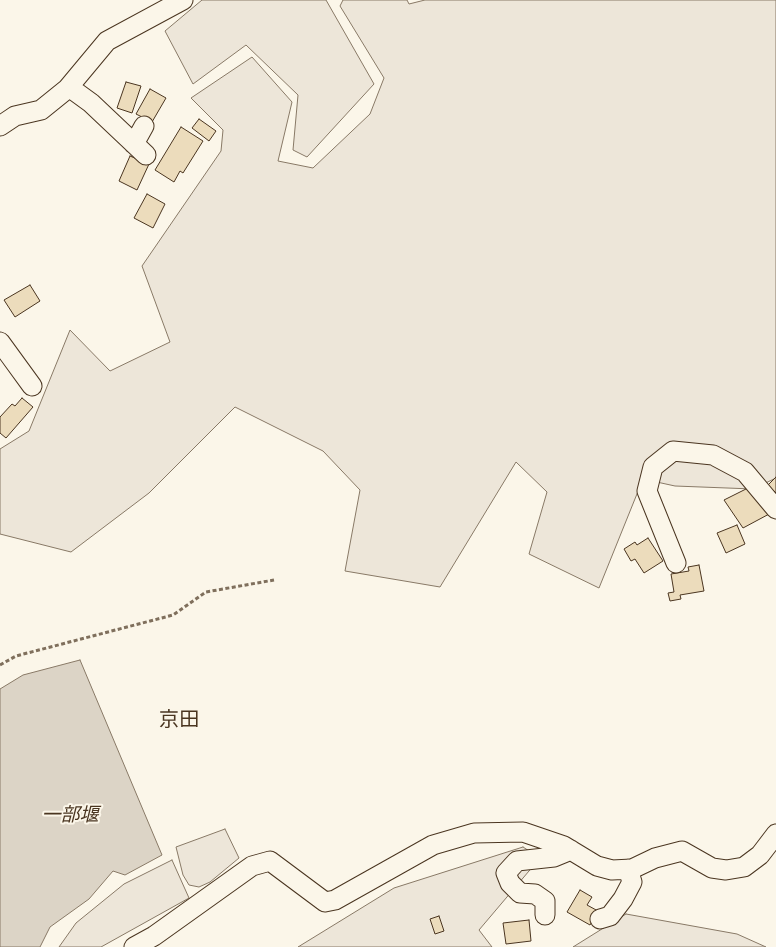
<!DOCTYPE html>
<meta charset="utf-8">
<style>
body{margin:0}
canvas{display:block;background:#fbf6e9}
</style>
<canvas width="776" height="947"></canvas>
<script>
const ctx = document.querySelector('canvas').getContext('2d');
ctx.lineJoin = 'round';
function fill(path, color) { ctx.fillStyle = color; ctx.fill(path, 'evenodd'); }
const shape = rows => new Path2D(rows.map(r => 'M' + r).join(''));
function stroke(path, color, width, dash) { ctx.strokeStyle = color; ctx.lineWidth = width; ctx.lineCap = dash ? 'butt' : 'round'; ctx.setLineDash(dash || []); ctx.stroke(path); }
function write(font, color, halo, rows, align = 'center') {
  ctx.font = font + ' Quicksand,"Noto Sans JP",sans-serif'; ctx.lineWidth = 4; ctx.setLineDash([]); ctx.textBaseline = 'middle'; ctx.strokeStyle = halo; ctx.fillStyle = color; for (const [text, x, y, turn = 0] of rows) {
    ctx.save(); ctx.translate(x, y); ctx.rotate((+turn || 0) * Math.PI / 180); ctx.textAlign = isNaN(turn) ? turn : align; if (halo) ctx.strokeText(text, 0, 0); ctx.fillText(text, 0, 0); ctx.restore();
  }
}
const green = shape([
 [202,0,326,0,374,84,307,157,293,150,298,95,246,45,193,84,165,31,202,0],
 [343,0,407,0,409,4,425,0,776,0,776,478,753,489,675,486,643,479,599,588,529,554,547,492,516,462,440,587,345,571,360,490,323,451,235,407,149,493,71,552,0,534,0,449,29,431,70,330,110,371,170,342,142,266,221,151,223,130,191,98,252,57,292,102,278,161,313,168,370,114,384,78,340,6,343,0],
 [225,829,239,858,210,882,199,887,189,885,183,875,176,847,225,829],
 [523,847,540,858,479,930,492,947,298,947,394,888,523,847],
 [172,860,189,898,101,947,59,947,76,923,124,884,172,860],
 [626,914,737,934,766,947,573,947,626,914]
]);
const water = shape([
 [80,660,162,855,125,875,113,871,89,899,50,927,40,947,0,947,0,689,23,675,80,660]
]);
const building = shape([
 [126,82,141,86,132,113,117,108,126,82],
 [150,89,166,98,152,122,136,114,150,89],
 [199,119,216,131,209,141,192,128,199,119],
 [181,127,203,141,183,173,180,171,174,182,155,170,181,127],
 [130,156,149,164,137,190,119,181,130,156],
 [147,194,165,204,153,228,134,218,147,194],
 [30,285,40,301,15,317,4,300,30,285],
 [22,398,33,407,6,438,0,433,0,417,12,404,15,406,22,398],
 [776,477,776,493,768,485,776,477],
 [750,487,771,513,743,528,724,500,750,487],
 [737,525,745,544,726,553,717,533,737,525],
 [648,538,663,561,644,573,635,559,631,561,624,549,635,542,637,545,648,538],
 [699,565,704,591,680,595,681,599,670,601,668,593,674,592,671,574,689,571,688,567,699,565],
 [580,890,592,897,587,905,598,911,590,925,567,912,580,890],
 [439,916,444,931,435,934,430,919,439,916],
 [529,920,531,941,506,944,503,923,529,920]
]);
const path = shape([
 [0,665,16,656,173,615,206,592,274,580]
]);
const minor = shape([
 [69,87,91,103,146,155],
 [0,126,15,116,41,110,67,89,107,41,183,0],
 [134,144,144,126],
 [0,342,32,386],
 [676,563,647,491,653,467,673,451,713,455,745,472,776,509],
 [545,915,545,901,535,894,520,893,510,883,506,873,517,861,554,857,571,850],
 [600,919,610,916,623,899,632,882,628,869],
 [134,947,154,936,252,866,270,861,325,902,335,900,433,845,474,833,523,832,564,846,597,866,612,870,632,869,655,858,682,851,712,868,726,870,744,867,760,855,776,834]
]);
const waterNames = [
 ["一部堰",70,815]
];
const quarterNames = [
 ["京田",179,720]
];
fill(green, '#ede6d9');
stroke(green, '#887966', 1);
fill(water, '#dcd4c6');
stroke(water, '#887966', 1);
fill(building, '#ecdcbc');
stroke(building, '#4a3520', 1);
stroke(minor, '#4a3520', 21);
stroke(path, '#7f6f5c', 3, [4, 2.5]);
stroke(minor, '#fbf6e9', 19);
write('italic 19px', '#4a3520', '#fbf6e9', waterNames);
write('20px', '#4a3520', '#fbf6e9', quarterNames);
</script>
